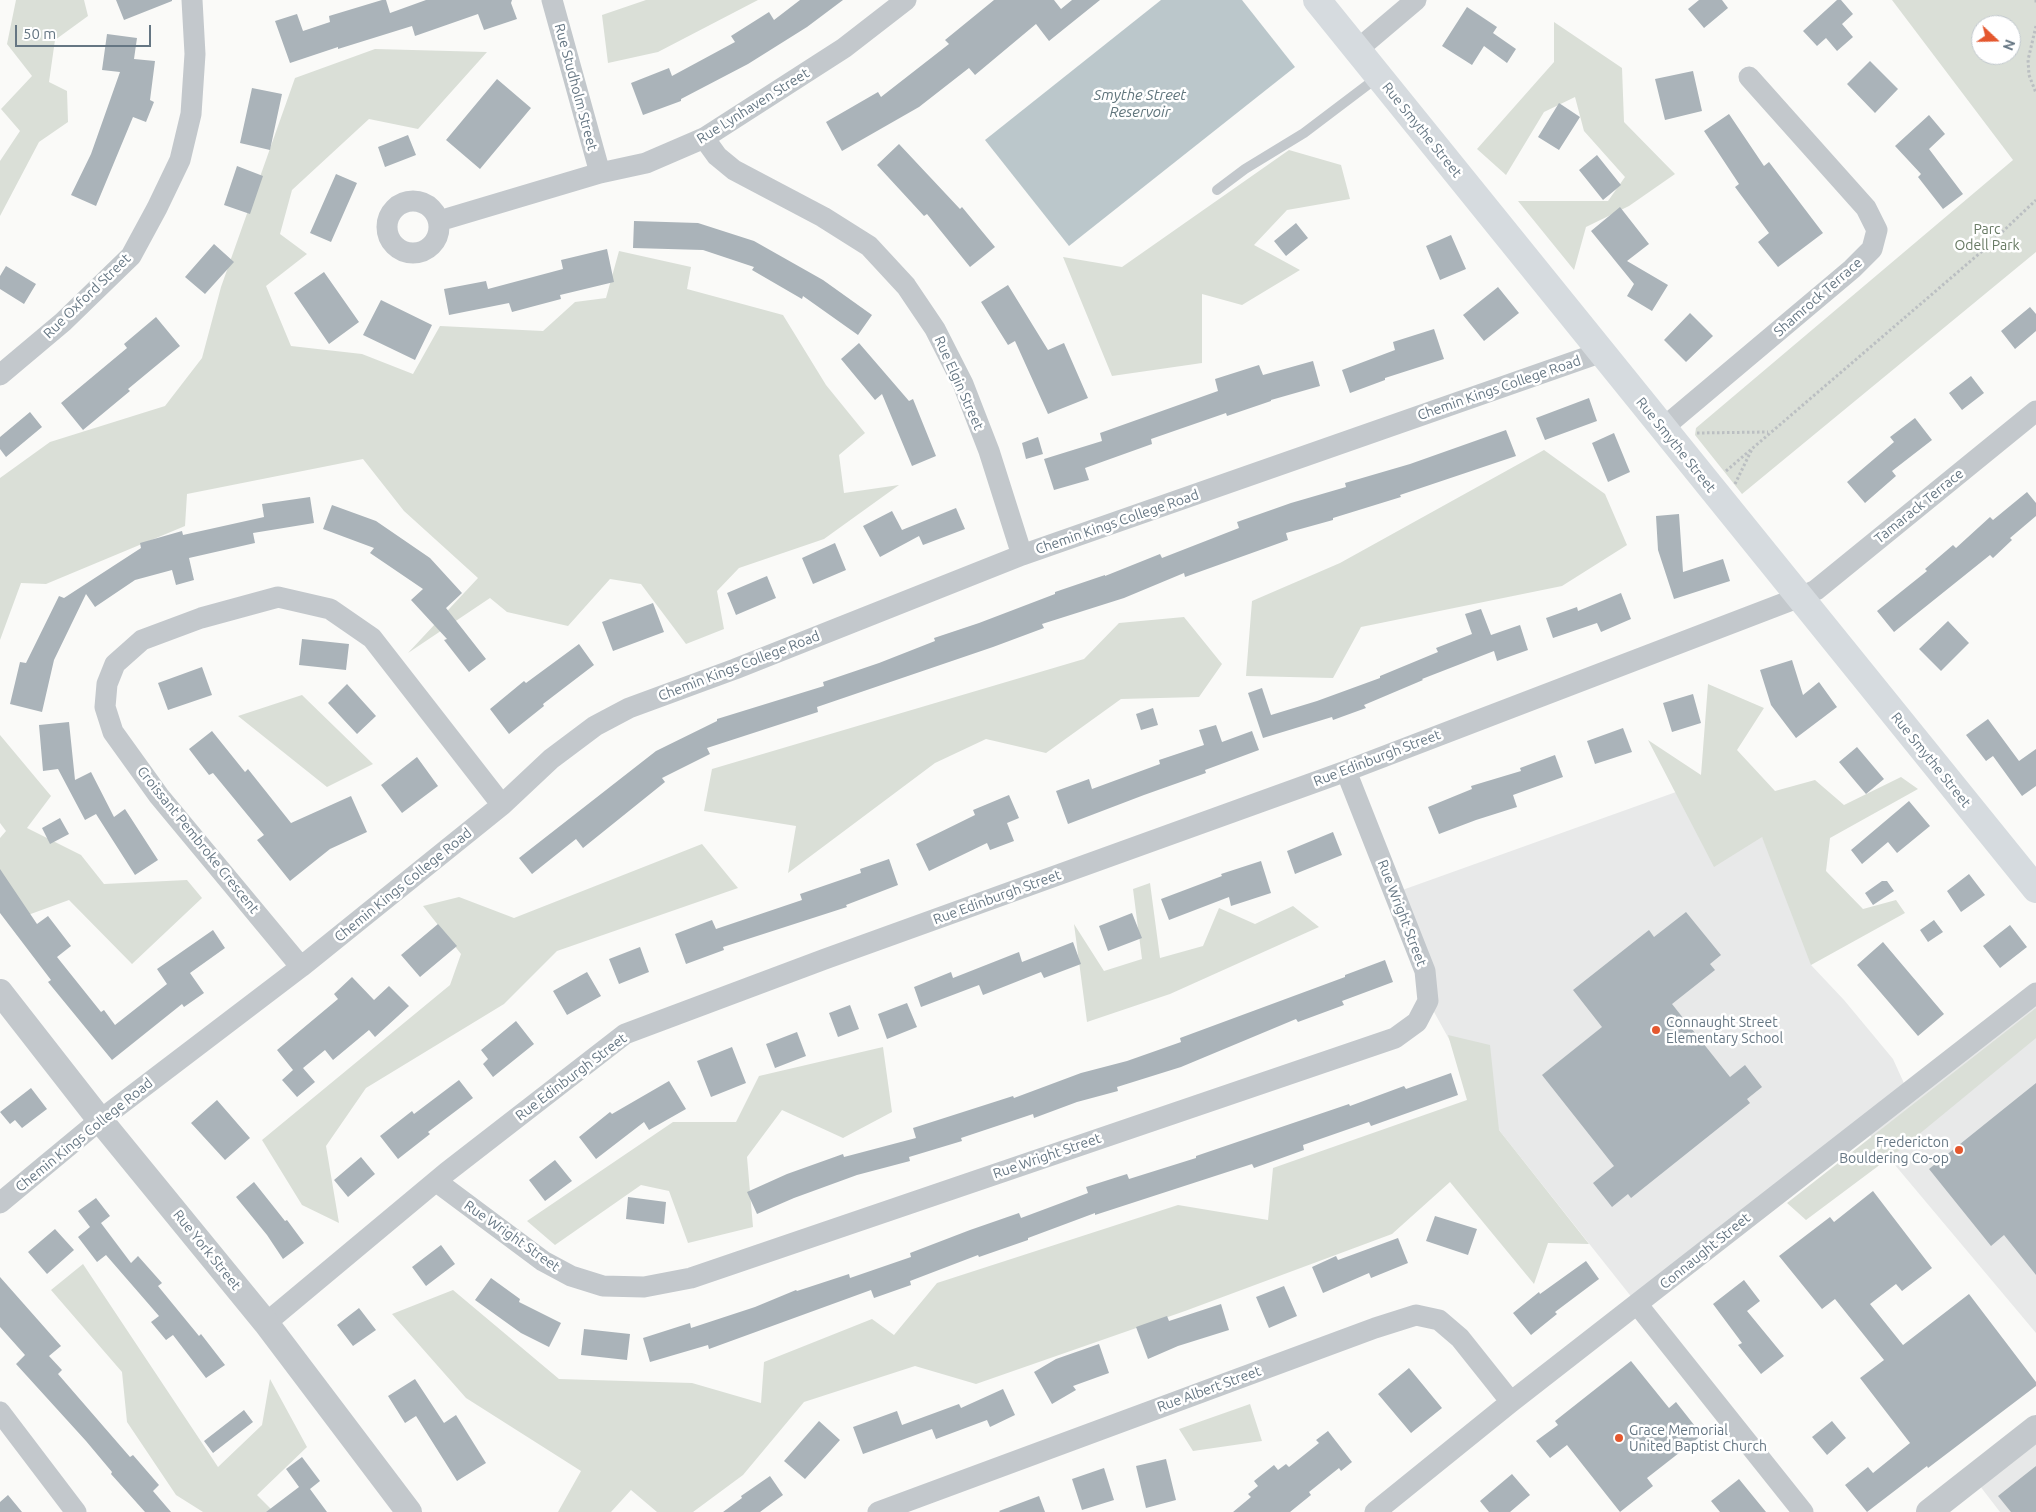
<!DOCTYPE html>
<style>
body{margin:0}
#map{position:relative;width:2036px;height:1512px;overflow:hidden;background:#fafaf8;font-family:Ubuntu,sans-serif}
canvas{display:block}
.north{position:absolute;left:1971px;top:15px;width:50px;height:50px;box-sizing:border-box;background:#fff;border:1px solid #c1c8cd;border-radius:50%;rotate:111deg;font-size:14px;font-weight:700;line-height:20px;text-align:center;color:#657683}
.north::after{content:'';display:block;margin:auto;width:18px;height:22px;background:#e4572e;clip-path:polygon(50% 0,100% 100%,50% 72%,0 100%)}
.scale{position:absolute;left:15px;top:25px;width:136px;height:22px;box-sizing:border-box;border:2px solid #657683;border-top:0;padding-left:6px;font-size:15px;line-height:18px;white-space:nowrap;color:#657683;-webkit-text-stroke:4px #fff;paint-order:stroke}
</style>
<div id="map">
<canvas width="2036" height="1512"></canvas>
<div class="north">N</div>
<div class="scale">50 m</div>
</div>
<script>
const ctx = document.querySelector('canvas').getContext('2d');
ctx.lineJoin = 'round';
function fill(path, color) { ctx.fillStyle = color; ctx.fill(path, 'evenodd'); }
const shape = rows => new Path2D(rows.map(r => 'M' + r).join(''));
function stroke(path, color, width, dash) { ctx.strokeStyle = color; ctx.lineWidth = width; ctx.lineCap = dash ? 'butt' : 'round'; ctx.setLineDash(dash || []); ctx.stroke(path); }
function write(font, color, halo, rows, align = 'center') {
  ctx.font = font + ' Ubuntu,sans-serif'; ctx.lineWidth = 5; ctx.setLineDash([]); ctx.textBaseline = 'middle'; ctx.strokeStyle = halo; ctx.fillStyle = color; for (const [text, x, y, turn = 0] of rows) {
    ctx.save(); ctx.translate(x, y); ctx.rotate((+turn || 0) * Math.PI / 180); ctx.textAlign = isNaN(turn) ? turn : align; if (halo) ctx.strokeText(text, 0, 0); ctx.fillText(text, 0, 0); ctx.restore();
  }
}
const built = shape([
 [1729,773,1814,937,1811,965,1844,1000,1893,1059,1908,1092,2036,993,2036,1333,1863,1127,1637,1304,1499,1130,1428,1001,1394,893],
 [2036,1428,2036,1512,2000,1512,1973,1477]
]);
const green = shape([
 [16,0,84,0,88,16,55,40,49,82,67,91,68,122,39,142,0,216,0,161,20,131,1,109,32,76,7,44],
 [646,0,758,0,658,52,608,63,602,15],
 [1892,0,2036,0,2036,252,1742,494,1695,435,1696,428,2013,160],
 [1981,25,2011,25,2011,55,1981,55],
 [1554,22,1622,68,1624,122,1675,174,1629,206,1586,227,1574,270,1518,201,1608,201,1625,177,1584,131,1575,97,1544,112,1506,175,1477,149,1554,62],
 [375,49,487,52,418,129,369,119,292,190,280,234,307,254,266,286,291,346,362,354,413,374,440,326,543,331,575,302,606,298,619,251,691,267,687,289,783,315,826,385,865,433,839,455,844,493,899,485,824,539,739,568,717,591,724,629,686,644,641,584,610,579,568,626,507,612,490,598,408,653,478,578,404,511,363,459,187,494,185,526,46,584,21,583,0,640,0,478,50,442,165,406,202,358,221,287,295,78],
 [1289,150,1341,165,1350,199,1287,210,1254,245,1300,270,1242,305,1202,294,1202,363,1112,376,1063,257,1122,267],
 [1544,450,1605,494,1627,545,1562,586,1361,627,1333,678,1246,676,1252,601,1340,563],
 [1184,617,1222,664,1199,697,1121,699,1046,753,986,739,935,763,788,873,796,826,704,811,712,769,1084,659,1119,623],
 [1708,684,1764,708,1737,750,1775,791,1815,780,1844,805,1901,777,1918,789,1830,838,1826,871,1863,909,1896,900,1905,913,1811,965,1762,837,1714,867,1648,740,1701,775],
 [302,695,373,764,327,787,238,716],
 [0,735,51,796,27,828,81,855,104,884,187,880,202,898,132,964,69,900,28,915,0,879,0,838,6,831,0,823],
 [702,844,738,888,557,951,504,1004,366,1088,326,1146,339,1223,302,1205,262,1140,450,985,461,954,423,906,459,897,514,918],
 [1150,883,1160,958,1203,946,1219,908,1255,924,1293,906,1319,927,1170,994,1087,1022,1074,924,1104,971,1142,959,1133,889],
 [2036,1008,2036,1038,1901,1149,1806,1220,1787,1203],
 [1448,1035,1490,1045,1499,1130,1589,1244,1548,1243,1534,1284,1450,1182,1392,1234,1185,1311,976,1384,915,1366,804,1402,743,1475,693,1512,657,1512,631,1490,611,1512,558,1512,581,1471,466,1398,392,1314,453,1290,559,1379,692,1383,761,1403,764,1362,872,1319,894,1335,937,1283,1178,1205,1268,1220,1273,1168,1467,1100],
 [883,1047,892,1112,843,1138,782,1110,747,1157,753,1227,688,1243,669,1191,641,1185,555,1245,527,1221,673,1122,736,1122,759,1076],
 [83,1264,218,1467,262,1425,270,1379,307,1447,257,1495,274,1512,203,1512,176,1495,127,1422,122,1372,51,1290],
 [1250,1404,1262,1441,1193,1451,1179,1429]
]);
const water = shape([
 [1161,0,1242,0,1295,67,1069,246,985,140]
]);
const building = shape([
 [116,0,172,0,172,1,124,20],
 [382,0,386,0,390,13,426,0,512,0,511,3,517,19,484,30,478,14,415,36,412,26,338,49,338,47,290,63,275,21,297,14,303,31,330,22,329,16],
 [800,0,843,0,807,27,748,64,681,99,681,101,643,115,631,83,669,68,672,76,735,42,731,36,769,12,774,20],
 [994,0,1054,0,1061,9,1072,0,1100,0,1049,41,1036,24,975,75,969,68,919,107,842,151,826,122,878,92,881,97,949,44,945,40],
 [1699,0,1722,0,1728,8,1704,28,1688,9],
 [1837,0,1841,0,1853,14,1842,24,1853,37,1837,51,1826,38,1817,46,1803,31],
 [1467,7,1497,27,1493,33,1516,49,1507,63,1484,46,1472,65,1442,46],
 [107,34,137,38,134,59,155,61,150,100,154,102,146,122,133,117,96,206,71,195,91,154,120,72,102,70],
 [1870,61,1898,89,1875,113,1847,84],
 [1693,71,1702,111,1665,120,1655,79],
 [497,79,531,108,480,169,446,140],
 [252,88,282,94,270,150,240,143],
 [1559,103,1580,117,1559,150,1538,137],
 [1729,114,1764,166,1769,162,1823,233,1778,267,1758,242,1769,233,1735,187,1739,184,1704,131],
 [1929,115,1945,134,1929,149,1963,194,1943,209,1918,177,1921,174,1895,146],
 [408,135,416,155,385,167,378,147],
 [899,144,960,209,962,207,995,247,970,267,927,214,924,216,877,165],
 [1597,155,1621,185,1603,200,1579,170],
 [237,166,263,176,250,214,224,205],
 [336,174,357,183,331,242,310,233],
 [1620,207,1649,244,1627,261,1668,285,1652,311,1627,296,1634,284,1591,231],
 [634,221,698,223,754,241,823,280,872,315,858,335,803,296,802,299,752,270,754,267,703,250,633,248],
 [1296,223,1308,238,1286,256,1274,241],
 [1451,235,1466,269,1440,280,1426,246],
 [214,244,234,262,205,294,185,277],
 [607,249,614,282,560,295,561,299,512,312,509,303,449,315,444,289,486,281,488,289,563,269,561,260],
 [6,266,36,284,24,304,0,289,0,276],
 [324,272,359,322,329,344,294,293],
 [1008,285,1048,350,1064,343,1088,398,1048,414,1015,341,1008,345,981,302],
 [1498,287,1519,313,1484,341,1463,315],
 [381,300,432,325,415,360,363,335],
 [2030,307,2036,314,2036,331,2015,349,2001,331],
 [1690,313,1713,336,1686,362,1664,340],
 [156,317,180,346,128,389,130,391,83,430,61,403,127,348,124,344],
 [1434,329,1444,359,1385,378,1385,380,1350,393,1342,370,1395,350,1393,342],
 [859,343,909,401,913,399,936,456,912,466,882,394,875,400,841,359],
 [1313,361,1320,386,1271,400,1271,401,1227,416,1226,413,1151,439,1152,444,1085,468,1089,480,1054,490,1044,459,1102,441,1100,433,1218,391,1215,379,1259,365,1263,375],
 [1971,376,1984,393,1962,410,1949,393],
 [1589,398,1597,421,1545,440,1536,418],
 [30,412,42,427,6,457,0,449,0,437],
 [1915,418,1932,440,1892,471,1896,476,1865,503,1847,482,1894,442,1890,437],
 [1506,430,1516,456,1400,495,1401,497,1333,518,1333,520,1286,533,1288,540,1185,577,1184,573,1124,598,1042,624,1044,628,993,647,817,707,818,712,707,748,710,754,662,778,665,782,583,848,576,839,532,874,519,858,656,751,717,721,717,719,824,686,823,682,879,663,935,641,934,638,979,623,1055,594,1055,592,1105,575,1105,576,1160,554,1162,558,1239,528,1237,522,1291,503,1346,487,1345,483,1410,464],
 [1614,433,1630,472,1608,482,1592,443],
 [1038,437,1043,454,1026,459,1022,443],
 [2027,492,2036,503,2036,516,2010,538,2012,540,1993,558,1990,555,1894,632,1877,611,1927,571,1925,569,1953,545,1956,548,1990,517,1993,520],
 [310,497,314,523,253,533,255,543,189,558,194,580,176,585,172,570,135,580,95,607,86,594,54,660,42,712,10,704,20,662,26,663,59,596,64,598,141,548,140,543,182,531,183,535,264,517,262,504],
 [332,505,376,521,430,558,462,593,446,608,486,659,469,672,444,640,447,639,411,600,423,589,370,553,374,548,323,529],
 [956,508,965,529,923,545,919,536,880,557,863,526,892,511,902,530],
 [1679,514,1683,572,1723,559,1730,581,1674,599,1658,550,1656,516],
 [835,543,846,570,813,584,802,558],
 [767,576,776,598,736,615,727,593],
 [1621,593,1631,619,1601,632,1597,623,1553,638,1546,618,1577,607,1578,611],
 [653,603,664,632,613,651,602,622],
 [1481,609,1491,635,1520,625,1528,650,1497,661,1494,651,1422,679,1423,680,1364,705,1366,708,1333,720,1332,717,1263,738,1248,693,1262,688,1271,715,1317,701,1380,678,1380,676,1438,652,1436,648,1472,634,1465,614],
 [1948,621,1969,643,1941,671,1919,649],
 [302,639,349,644,346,670,299,665],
 [579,644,594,665,543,704,544,706,509,734,490,709,524,681,526,683],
 [1792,660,1803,695,1819,682,1837,707,1796,738,1771,705,1760,670],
 [202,667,212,695,168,710,158,683],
 [347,684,376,716,357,734,328,703],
 [1693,694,1701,723,1672,732,1663,703],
 [1153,708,1158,725,1141,730,1136,714],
 [1988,719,2019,761,2036,749,2036,786,2022,796,1993,756,1986,761,1966,735],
 [69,722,75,780,91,772,114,817,125,809,158,860,135,875,96,814,85,820,58,769,43,771,39,725],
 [1216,725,1222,742,1252,731,1259,750,1205,770,1206,773,1144,795,1068,824,1056,791,1089,779,1092,789,1160,764,1159,760,1204,745,1199,730],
 [1623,728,1632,752,1595,764,1587,741],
 [212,731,245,772,248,769,291,823,351,796,367,832,330,849,290,881,257,840,264,835,213,773,209,775,189,749],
 [1857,747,1884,779,1866,794,1839,762],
 [1555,755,1563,777,1513,795,1517,807,1476,820,1439,834,1428,807,1472,789,1471,786,1521,771,1520,768],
 [417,757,438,786,402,813,381,785],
 [1009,795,1019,818,1007,823,1014,841,990,850,987,843,929,871,916,844,975,815,973,810],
 [1909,801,1930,826,1897,853,1888,842,1862,864,1851,850],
 [60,818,69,834,50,844,42,828],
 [1333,832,1342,855,1295,874,1287,851],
 [889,859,898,885,846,905,847,907,723,947,724,950,686,964,675,934,712,920,716,929,802,900,800,894,861,873,860,869],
 [1261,861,1271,893,1231,906,1229,897,1169,920,1161,899,1222,876,1221,874],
 [0,869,37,924,48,916,71,946,57,957,101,1012,104,1010,115,1025,167,984,157,969,213,930,225,948,190,973,204,993,184,1007,182,1004,112,1060,48,982,51,980,0,913],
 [1969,874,1985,895,1961,912,1947,891],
 [1882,881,1887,881,1894,891,1873,905,1865,893],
 [1686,912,1721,955,1710,964,1715,970,1672,1004,1730,1077,1745,1065,1762,1087,1747,1099,1750,1103,1631,1198,1628,1194,1612,1207,1593,1183,1614,1166,1542,1075,1602,1027,1573,990,1649,930,1654,937],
 [1132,913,1142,938,1108,951,1099,926],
 [1934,920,1943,932,1928,942,1920,930],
 [438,924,457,946,420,977,401,955],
 [2010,925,2027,947,2000,968,1983,946],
 [1073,942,1081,964,1044,978,1041,972,983,995,979,985,921,1007,914,987,951,972,953,978,1019,952,1022,962],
 [1883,942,1944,1014,1918,1036,1857,965],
 [640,947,649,972,619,984,609,959],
 [1385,960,1393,982,1342,1001,1344,1005,1298,1022,1296,1019,1181,1067,1117,1087,1118,1091,1077,1102,1034,1118,1033,1114,961,1138,962,1141,909,1157,910,1161,857,1175,794,1198,757,1214,747,1192,787,1174,843,1154,844,1157,916,1138,913,1128,1013,1096,1014,1098,1081,1073,1127,1061,1181,1042,1180,1038,1345,977,1345,975],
 [587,972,601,996,567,1015,553,991],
 [352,977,374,1000,389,986,409,1006,375,1037,369,1030,333,1060,325,1050,303,1068,315,1082,297,1097,282,1080,293,1070,277,1050,338,999,334,994],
 [907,1003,917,1027,887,1039,878,1014],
 [850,1005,859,1029,838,1037,829,1013],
 [516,1021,534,1044,493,1077,483,1064,488,1059,481,1050],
 [797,1032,806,1056,775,1068,766,1044],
 [732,1047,746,1083,711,1097,697,1061],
 [1451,1073,1458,1095,1371,1126,1369,1122,1303,1145,1304,1150,1254,1168,1252,1164,1095,1215,1095,1213,1028,1238,1028,1240,979,1257,978,1255,910,1281,911,1285,874,1298,871,1290,709,1349,708,1345,650,1362,643,1338,690,1323,691,1328,755,1307,796,1290,797,1291,849,1274,850,1278,911,1257,910,1253,970,1230,1019,1213,1021,1218,1088,1193,1086,1187,1127,1174,1129,1179,1196,1158,1196,1156,1349,1104,1350,1106,1404,1086,1406,1089],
 [459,1080,473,1098,428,1132,430,1134,398,1159,380,1136,412,1111,414,1114],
 [669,1081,686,1109,649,1130,644,1122,596,1159,579,1137,610,1112,612,1114],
 [2036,1083,2036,1275,2004,1235,1991,1246,1929,1169],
 [31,1088,47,1109,22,1128,15,1120,10,1124,0,1112],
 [217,1100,250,1138,225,1160,191,1123],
 [361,1157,375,1174,348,1197,334,1180],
 [555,1160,572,1181,545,1201,529,1180],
 [254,1182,285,1221,287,1220,304,1243,283,1259,267,1235,236,1197],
 [1873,1191,1932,1268,1902,1291,1896,1284,1870,1304,1903,1345,1969,1294,2036,1382,2036,1386,1928,1468,1927,1466,1867,1512,1845,1485,1868,1467,1873,1473,1910,1443,1860,1378,1884,1360,1835,1299,1822,1309,1779,1256,1830,1217,1834,1222],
 [628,1197,666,1202,664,1224,626,1219],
 [96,1198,110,1216,101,1223,131,1263,138,1256,162,1283,158,1286,199,1336,201,1334,225,1365,206,1378,173,1335,166,1340,151,1322,159,1316,106,1255,97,1262,78,1237,90,1227,78,1211],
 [1435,1216,1477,1229,1468,1255,1426,1241],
 [55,1229,74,1250,47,1274,28,1252],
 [1398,1238,1408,1263,1371,1278,1369,1273,1323,1293,1312,1267,1336,1256,1338,1260],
 [441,1245,455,1264,426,1286,412,1267],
 [1586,1261,1599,1279,1555,1312,1557,1314,1531,1335,1513,1313,1539,1292,1540,1294],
 [0,1277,61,1346,49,1356,62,1370,58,1374,130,1457,133,1455,159,1485,153,1491,171,1512,145,1512,111,1474,112,1472,86,1441,16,1364,25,1355,0,1327],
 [491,1278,520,1299,519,1302,561,1323,549,1347,521,1333,475,1300],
 [1744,1280,1760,1301,1747,1311,1784,1356,1761,1374,1738,1345,1742,1343,1713,1304],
 [1284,1286,1297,1316,1269,1328,1256,1297],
 [1221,1304,1229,1330,1178,1346,1148,1359,1136,1327,1167,1316,1169,1321],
 [359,1308,376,1330,353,1346,337,1325],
 [584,1329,630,1334,627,1360,581,1355],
 [1099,1344,1109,1373,1073,1386,1076,1390,1052,1404,1034,1372,1056,1359],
 [1631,1361,1669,1408,1676,1402,1702,1435,1647,1478,1653,1486,1620,1512,1567,1445,1550,1458,1536,1441,1558,1425,1555,1421],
 [1409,1368,1442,1408,1411,1433,1378,1394],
 [415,1379,444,1423,456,1415,486,1463,457,1481,416,1416,405,1423,388,1396],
 [1003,1389,1015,1415,990,1427,987,1420,936,1439,932,1429,863,1454,853,1427,897,1411,902,1425,959,1404,961,1408],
 [244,1410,253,1422,213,1453,204,1441],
 [819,1421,840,1440,805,1479,784,1461],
 [1832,1421,1846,1438,1827,1455,1812,1437],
 [1328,1431,1352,1462,1341,1471,1339,1468,1309,1492,1311,1495,1290,1512,1233,1512,1251,1497,1248,1494,1258,1486,1254,1481,1274,1465,1278,1470,1286,1464,1289,1467,1319,1443,1316,1440],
 [302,1457,320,1481,310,1489,327,1512,266,1512,299,1487,286,1469],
 [1166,1459,1176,1500,1146,1508,1136,1466],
 [2036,1466,2036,1512,2011,1512,1998,1496],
 [1104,1468,1114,1500,1082,1510,1072,1479],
 [1512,1474,1530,1495,1510,1512,1489,1512,1480,1501],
 [770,1476,783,1495,760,1512,723,1512,742,1498,741,1496],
 [1739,1479,1766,1512,1720,1512,1711,1501],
 [8,1495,22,1512,0,1512,0,1502],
 [1039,1496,1045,1512,1000,1512,999,1511]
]);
const path = shape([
 [2036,0,2036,3],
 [2036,26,2028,60,2029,75,2036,93],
 [1697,433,1768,432],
 [1726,471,1980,253,2036,200],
 [1735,484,1752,449]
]);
const service = shape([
 [1217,190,1245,169,1304,133,1378,77]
]);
const minor = shape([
 [552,0,600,173],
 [1357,50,1416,0],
 [704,138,717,156,734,170,823,217,869,246,906,286,935,329,963,384,989,451,1022,555],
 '387 227a26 26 0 1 1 52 0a26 26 0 1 1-52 0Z',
 [439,221,600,173,646,163,704,138,844,48,906,0],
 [0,375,63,322,131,256,157,208,180,160,191,114,195,54,192,0],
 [1663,428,1852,269,1872,249,1877,230,1866,208,1749,77],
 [301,967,159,796,113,732,105,707,107,684,115,664,142,640,201,618,278,597,330,609,372,638,502,805],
 [437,1182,543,1261,571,1276,603,1286,644,1287,691,1278,1395,1038,1417,1022,1428,1001,1425,971,1346,771],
 [0,1203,100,1120,301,967,502,805,551,759,595,726,629,708,735,669,1022,555,1602,352],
 [1637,1304,1803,1512],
 [266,1323,447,1172,625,1034,825,959,1346,771,1800,597,1816,590,2036,411],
 [0,1412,76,1512],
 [878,1512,1375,1328,1416,1315,1439,1320,1460,1338,1511,1402],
 [1375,1512,1511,1402,2036,993]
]);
const tertiary = shape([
 [0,992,100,1120,266,1323,409,1512],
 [1929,1512,2036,1428]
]);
const secondary = shape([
 [1317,0,2036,889]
]);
const markers = [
 [1656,1030,5,"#e4572e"],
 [1959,1150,5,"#e4572e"],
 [1619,1438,5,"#e4572e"]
];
const streetNames = [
 ["Rue Studholm Street",576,87,75],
 ["Rue Lynhaven Street",753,106,-32],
 ["Rue Smythe Street",1422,130,51],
 ["Rue Oxford Street",87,296,-44],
 ["Shamrock Terrace",1818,297,-41],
 ["Rue Elgin Street",959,383,66],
 ["Chemin Kings College Road",1499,388,-19],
 ["Rue Smythe Street",1676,445,51],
 ["Tamarack Terrace",1919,506,-39],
 ["Chemin Kings College Road",1117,522,-19],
 ["Chemin Kings College Road",739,666,-21],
 ["Rue Edinburgh Street",1377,758,-21],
 ["Rue Smythe Street",1931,760,51],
 ["Croissant Pembroke Crescent",198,840,51],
 ["Chemin Kings College Road",403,885,-39],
 ["Rue Edinburgh Street",997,897,-20],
 ["Rue Wright Street",1402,913,69],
 ["Rue Edinburgh Street",571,1077,-37],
 ["Chemin Kings College Road",84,1135,-39],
 ["Rue Wright Street",1047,1156,-19],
 ["Rue Wright Street",512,1236,35],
 ["Rue York Street",207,1250,51],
 ["Connaught Street",1705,1251,-39],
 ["Rue Albert Street",1209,1389,-20]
];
const parkNames = [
 ["Parc",1987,229],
 ["Odell Park",1987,245]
];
const poiNames = [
 ["Connaught Street",1666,1022],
 ["Elementary School",1666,1038],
 ["Fredericton",1949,1142,"right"],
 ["Bouldering Co-op",1949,1158,"right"],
 ["Grace Memorial",1629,1430],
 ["United Baptist Church",1629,1446]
];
const waterNames = [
 ["Smythe Street",1140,95],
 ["Reservoir",1140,112]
];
fill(built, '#e8e9e9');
fill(green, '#dadfd7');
fill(water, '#bbc7cb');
fill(building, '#aab3b9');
stroke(path, '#bbbfc2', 3, [2.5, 2.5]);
stroke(service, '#c3c8cc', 10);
stroke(minor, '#c3c8cc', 21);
stroke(tertiary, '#c3c8cc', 26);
stroke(secondary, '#d6dbdf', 28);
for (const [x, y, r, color] of markers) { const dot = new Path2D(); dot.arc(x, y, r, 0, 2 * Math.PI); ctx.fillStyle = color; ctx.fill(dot); stroke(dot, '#fff', 2); }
write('14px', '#657683', '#fff', streetNames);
write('14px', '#687a64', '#fff', parkNames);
write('14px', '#657683', '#fff', poiNames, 'left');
write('italic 15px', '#60757c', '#fff', waterNames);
</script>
